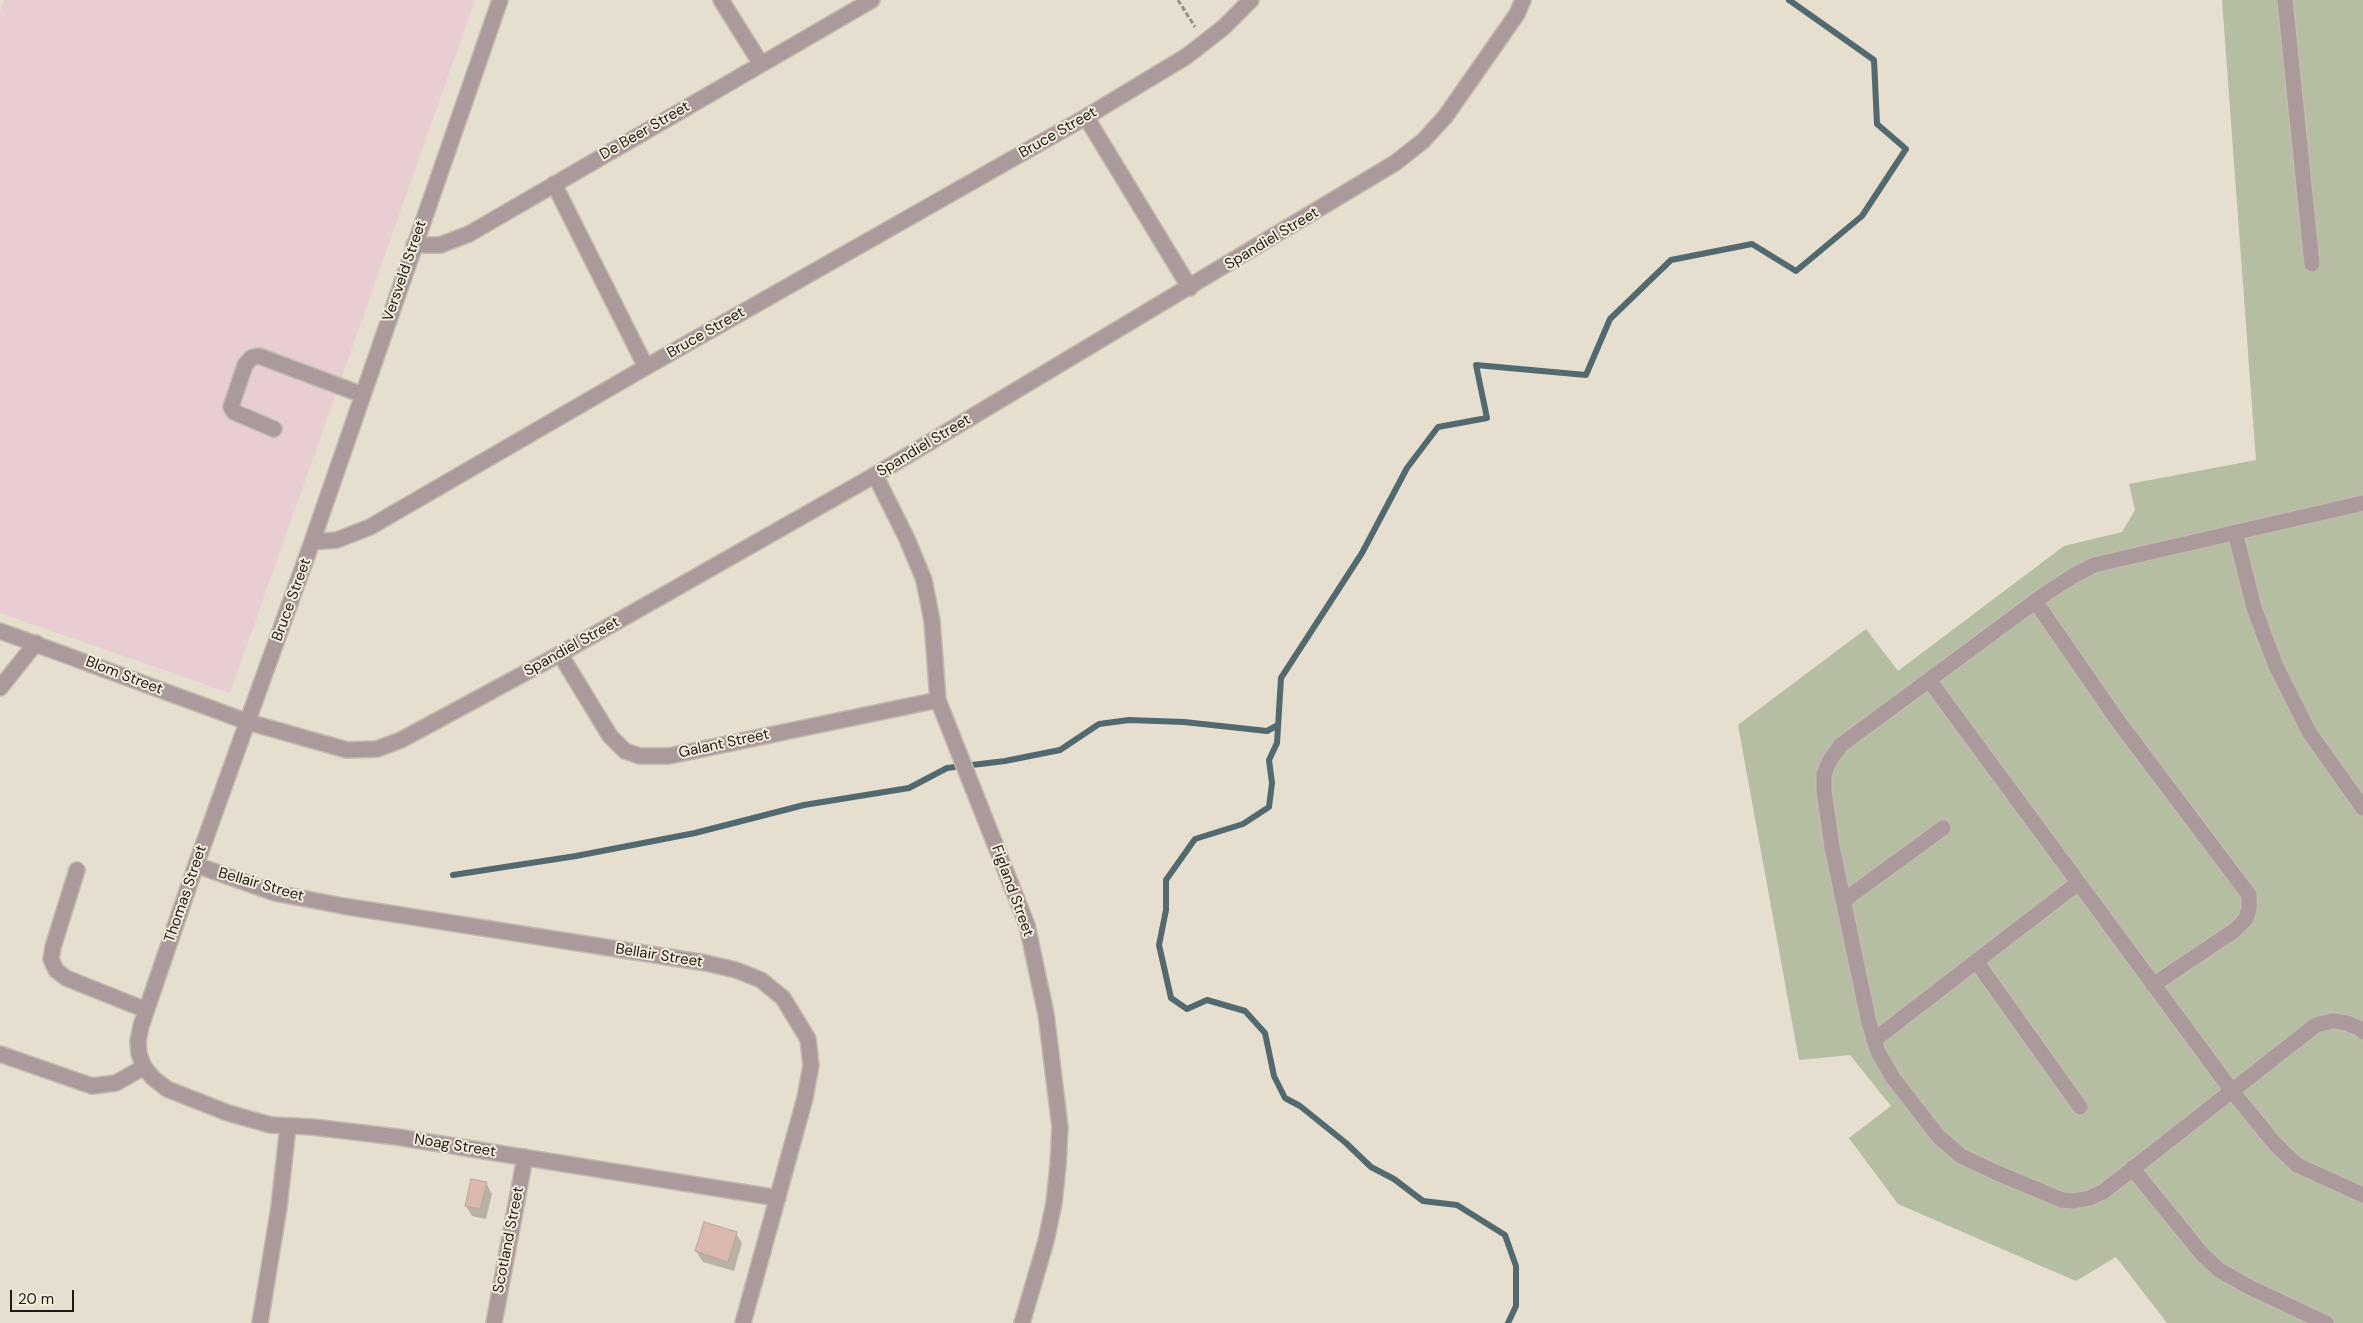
<!DOCTYPE html>
<style>
body{margin:0}
#map{position:relative;width:2363px;height:1323px;overflow:hidden;background:#e6dece;font-family:"DM Sans",sans-serif}
canvas{display:block}
.scale{position:absolute;left:10px;top:1290px;width:64px;height:22px;box-sizing:border-box;border:2px solid #1d1b15;border-top:0;padding-left:6px;font-size:15px;line-height:18px;white-space:nowrap;color:#1d1b15;-webkit-text-stroke:4px #f3ebdb;paint-order:stroke}
</style>
<div id="map">
<canvas width="2363" height="1323"></canvas>
<div class="scale">20 m</div>
</div>
<script>
const ctx = document.querySelector('canvas').getContext('2d');
ctx.lineJoin = 'round';
function fill(path, color) { ctx.fillStyle = color; ctx.fill(path, 'evenodd'); }
const shape = rows => new Path2D(rows.map(r => 'M' + r).join(''));
function stroke(path, color, width, dash) { ctx.strokeStyle = color; ctx.lineWidth = width; ctx.lineCap = dash ? 'butt' : 'round'; ctx.setLineDash(dash || []); ctx.stroke(path); }
function write(font, color, halo, rows, align = 'center') {
  ctx.font = font + ' "DM Sans",sans-serif'; ctx.lineWidth = 4; ctx.setLineDash([]); ctx.textBaseline = 'middle'; ctx.strokeStyle = halo; ctx.fillStyle = color; for (const [text, x, y, turn = 0] of rows) {
    ctx.save(); ctx.translate(x, y); ctx.rotate((+turn || 0) * Math.PI / 180); ctx.textAlign = isNaN(turn) ? turn : align; if (halo) ctx.strokeText(text, 0, 0); ctx.fillText(text, 0, 0); ctx.restore();
  }
}
const education = shape([
 [4,0,475,0,230,693,0,613,0,13]
]);
const green = shape([
 [2222,0,2363,0,2363,1323,2167,1323,2116,1257,2076,1281,1898,1204,1849,1138,1891,1106,1850,1055,1799,1060,1738,725,1866,629,1898,671,2064,546,2122,532,2135,510,2129,484,2256,460]
]);
const shadow = shape([
 [486,1183,492,1194,486,1219,472,1216,466,1206],
 [736,1233,742,1243,734,1271,703,1262,696,1251]
]);
const stream = shape([
 [453,875,576,856,695,833,804,805,909,788,947,768,1005,761,1060,750,1099,724,1129,720,1184,722,1267,731,1278,725],
 [1508,1323,1516,1306,1516,1266,1505,1235,1457,1205,1423,1201,1394,1179,1371,1167,1346,1143,1300,1106,1285,1098,1274,1076,1265,1033,1245,1011,1207,1000,1187,1009,1171,998,1159,945,1166,910,1166,880,1195,839,1243,824,1269,807,1272,783,1269,760,1277,743,1281,678,1362,553,1407,468,1438,427,1487,418,1476,365,1586,375,1610,319,1671,260,1752,244,1796,271,1862,216,1906,149,1877,124,1874,60,1789,0]
]);
const building = shape([
 [471,1179,487,1182,480,1209,465,1206,471,1179],
 [704,1222,737,1232,728,1262,695,1251,704,1222]
]);
const path = shape([
 [1178,0,1195,27]
]);
const minor = shape([
 [500,0,312,542,196,865,141,1026,138,1041,139,1054,144,1067,153,1078,167,1089,228,1113,271,1125,312,1127,397,1137,778,1198],
 [721,0,761,64],
 [2285,0,2312,264],
 [1086,117,1190,288],
 [554,184,646,367],
 [414,245,440,245,469,234,872,0],
 [274,429,234,412,231,407,245,365,251,358,259,356,363,395],
 [875,475,907,539,924,580,932,621,938,700,1027,925,1046,1014,1060,1127,1058,1165,1054,1203,1046,1241,1022,1323],
 [2363,503,2094,565,2073,576,2048,592,1841,745,1830,760,1824,774,1824,791,1832,847,1869,1023,1878,1052,1893,1078,1938,1136,1961,1156,1995,1172,2062,1200,2074,1201,2089,1198,2103,1192,2316,1025,2333,1021,2347,1023,2359,1028,2363,1032],
 [2235,532,2254,608,2276,666,2309,732,2363,808],
 [312,542,337,540,370,527,646,367,1086,117,1187,56,1224,27,1251,0],
 [2035,601,2118,721,2249,895,2249,908,2246,919,2235,930,2153,985],
 [0,631,248,722,347,750,377,749,401,740,560,654,875,475,1395,163,1423,141,1445,117,1517,14,1523,0],
 [560,654,610,736,625,751,640,756,669,756,938,700],
 [1929,680,2232,1091,2276,1145,2297,1165,2363,1195],
 [0,688,36,643],
 [196,865,275,893,343,906,706,963,736,970,761,980,783,998,808,1039,811,1065,805,1098,743,1323],
 [77,870,53,947,51,959,56,970,66,978,146,1010],
 [1843,901,1943,828],
 [1976,961,2080,1107],
 [1874,1040,2078,883],
 [0,1054,92,1086,116,1083,144,1067],
 [2132,1168,2202,1254,2219,1270,2251,1288,2326,1323],
 [260,1323,279,1207,288,1126],
 [494,1323,525,1157]
]);
const streetNames = [
 ["De Beer Street",645,131,-30],
 ["Bruce Street",1058,133,-30],
 ["Spandiel Street",1272,239,-31],
 ["Versveld Street",405,271,-71],
 ["Bruce Street",706,333,-30],
 ["Spandiel Street",924,446,-31],
 ["Bruce Street",292,600,-70],
 ["Spandiel Street",572,647,-29],
 ["Blom Street",124,676,21],
 ["Galant Street",724,744,-12],
 ["Bellair Street",261,885,16],
 ["Figland Street",1012,891,70],
 ["Thomas Street",186,894,-71],
 ["Bellair Street",659,956,9],
 ["Noag Street",455,1146,9],
 ["Scotland Street",509,1240,-79]
];
fill(education, '#e8cdd2');
fill(green, '#b5bda3');
fill(shadow, '#0003');
stroke(stream, '#52696f', 6);
fill(building, '#dab8ad');
stroke(building, '#b7a49e', 1);
stroke(minor, '#c2bbad', 18);
stroke(path, '#969084', 3, [5, 2.5]);
stroke(minor, '#aa9a9c', 15);
write('15px', '#1d1b15', '#f3ebdb', streetNames);
</script>
